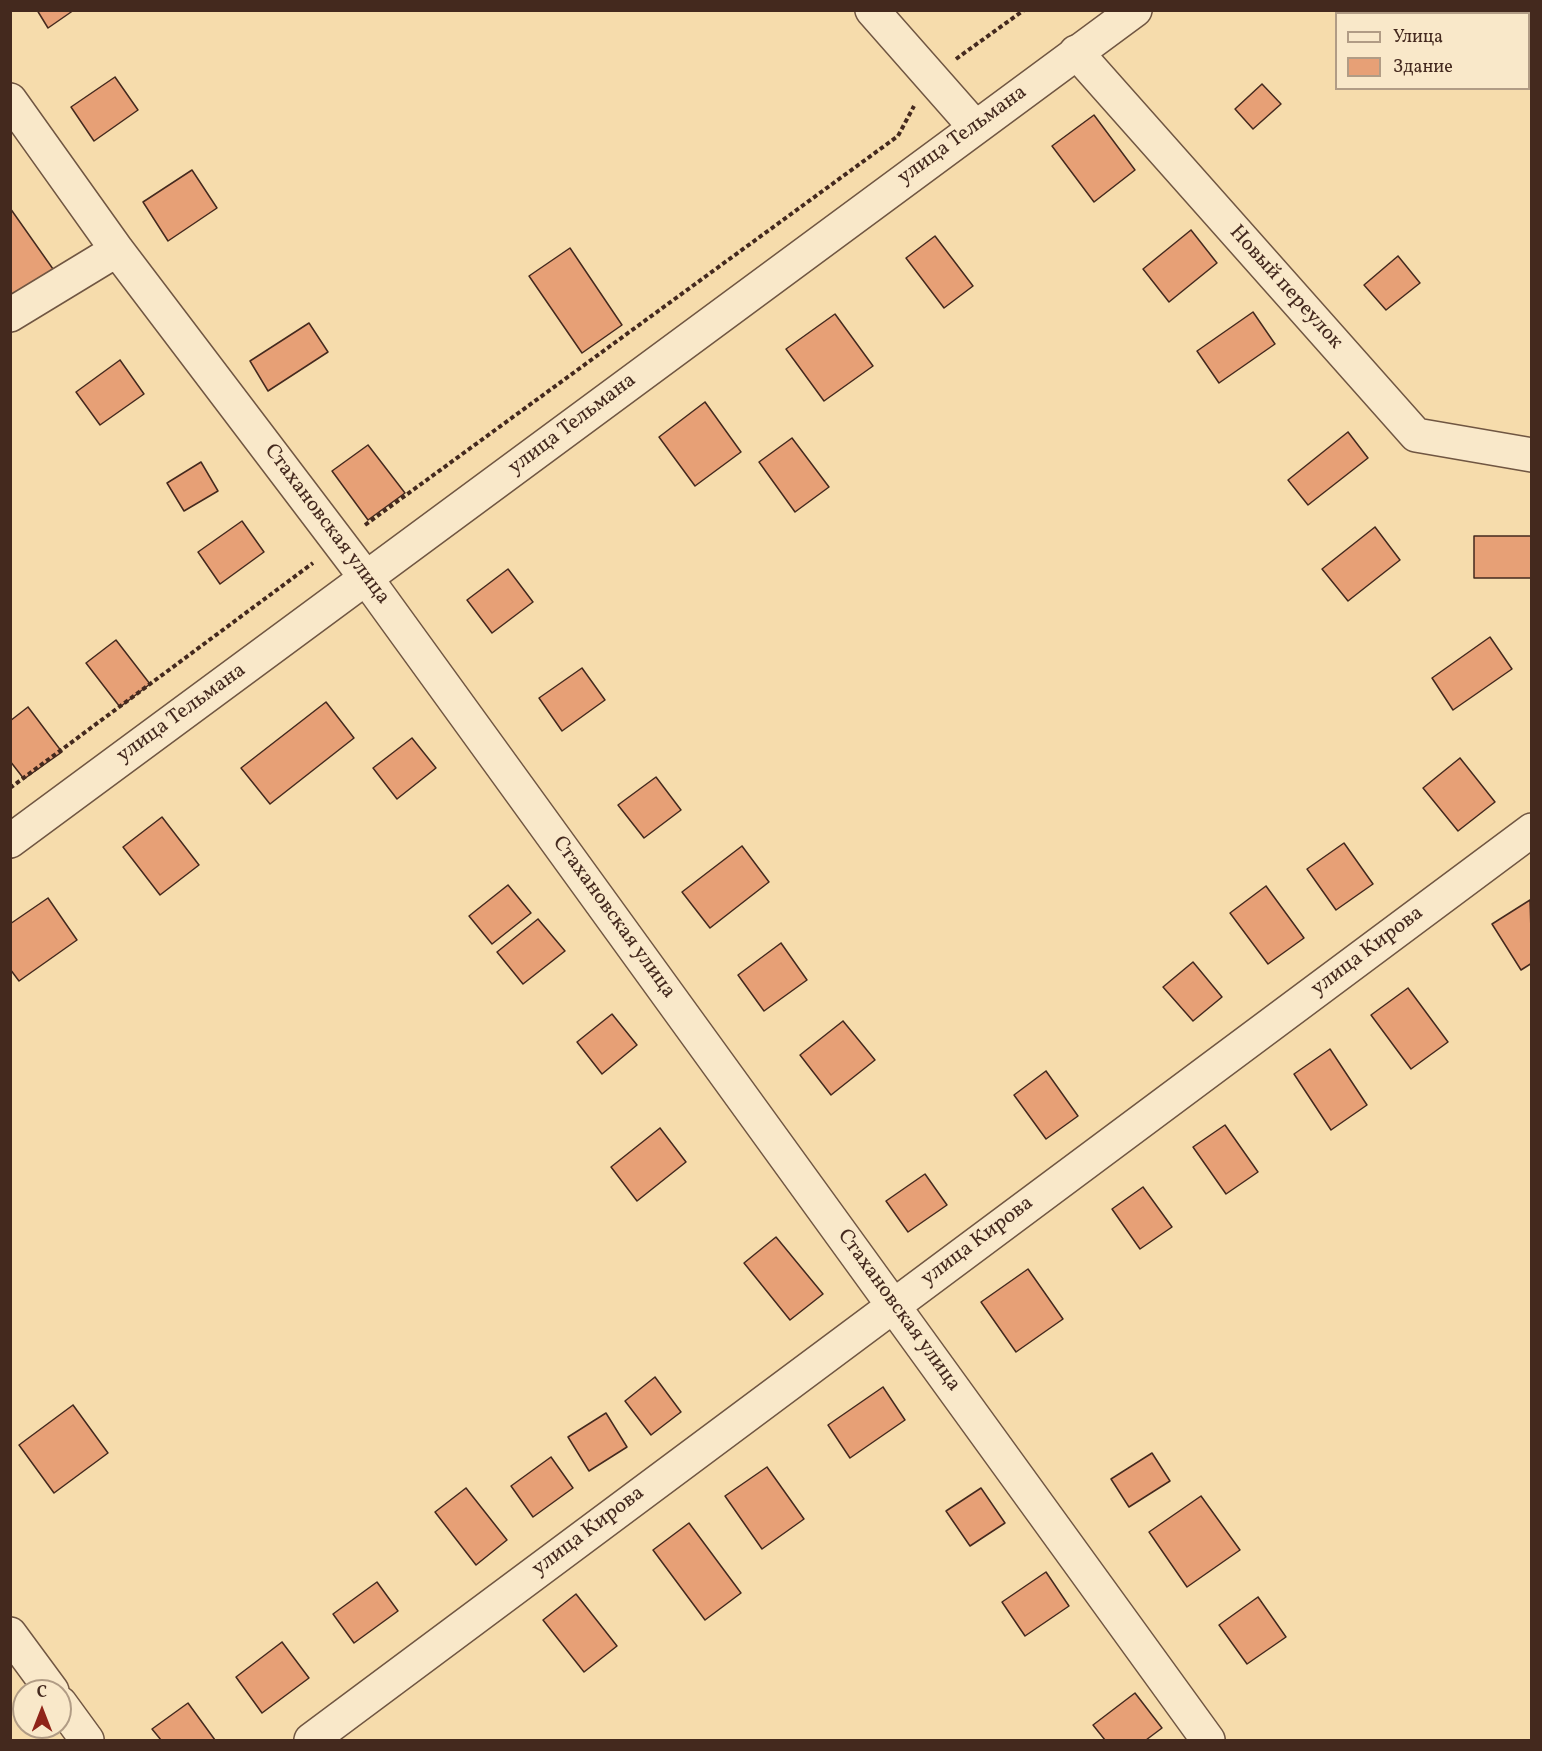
<!DOCTYPE html>
<meta charset="utf-8">
<style>
body{margin:0}
#map{position:relative;width:1542px;height:1751px;overflow:hidden;background:#f6dcac;font-family:Vollkorn,serif}
canvas{display:block}
.frame{position:absolute;inset:0;border:12px solid #44291e;pointer-events:none}
.legend{position:absolute;left:1335px;top:12px;width:195px;height:78px;box-sizing:border-box;background:#f9e8c9;border:2px solid #b19c85;margin:0;padding:8px 10px;list-style:none;font-size:18px;color:#44291e}
.legend li{display:flex;align-items:center;gap:12px;height:30px}
.legend b{width:30px;border:2px solid #b19c85}
.north{position:absolute;left:12px;top:1679px;width:60px;height:60px;box-sizing:border-box;background:#f9e8c9;border:2px solid #b19c85;border-radius:50%;rotate:0deg;font-size:16px;font-weight:700;line-height:24px;text-align:center;color:#44291e}
.north::after{content:'';display:block;margin:auto;width:21px;height:27px;background:#8f2418;clip-path:polygon(50% 0,100% 100%,50% 72%,0 100%)}
</style>
<div id="map">
<canvas width="1542" height="1751"></canvas>
<div class="frame"></div>
<ul class="legend">
<li><b style="height:8px;background:#f9e8c9"></b>Улица</li>
<li><b style="height:16px;background:#e7a076"></b>Здание</li>
</ul>
<div class="north">С</div>
</div>
<script>
const ctx = document.querySelector('canvas').getContext('2d');
ctx.lineJoin = 'round';
function fill(path, color) { ctx.fillStyle = color; ctx.fill(path, 'evenodd'); }
const shape = rows => new Path2D(rows.map(r => 'M' + r).join(''));
function stroke(path, color, width, dash) { ctx.strokeStyle = color; ctx.lineWidth = width; ctx.lineCap = dash ? 'butt' : 'round'; ctx.setLineDash(dash || []); ctx.stroke(path); }
function write(font, color, halo, rows, align = 'center') {
  ctx.font = font + ' Vollkorn,serif'; ctx.lineWidth = 4.5; ctx.setLineDash([]); ctx.textBaseline = 'middle'; ctx.strokeStyle = halo; ctx.fillStyle = color; for (const [text, x, y, turn = 0] of rows) {
    ctx.save(); ctx.translate(x, y); ctx.rotate((+turn || 0) * Math.PI / 180); ctx.textAlign = isNaN(turn) ? turn : align; if (halo) ctx.strokeText(text, 0, 0); ctx.fillText(text, 0, 0); ctx.restore();
  }
}
const building = shape([
 [37,10,74,10,48,28,37,10],
 [115,77,138,110,94,141,71,107,115,77],
 [1262,84,1281,104,1253,129,1235,109,1262,84],
 [1094,115,1135,170,1094,202,1052,146,1094,115],
 [192,170,217,208,168,241,143,202,192,170],
 [10,208,53,269,10,299,10,208],
 [1191,230,1217,263,1169,302,1143,269,1191,230],
 [935,236,973,286,944,308,906,258,935,236],
 [570,248,622,325,582,353,529,276,570,248],
 [1398,256,1420,283,1386,310,1364,285,1398,256],
 [1253,312,1275,344,1219,383,1197,351,1253,312],
 [835,314,873,366,824,401,786,349,835,314],
 [309,323,328,352,268,391,250,361,309,323],
 [120,360,144,394,100,425,76,392,120,360],
 [705,402,741,452,695,486,659,437,705,402],
 [1348,432,1368,458,1308,505,1288,480,1348,432],
 [792,438,829,487,795,512,759,462,792,438],
 [368,445,405,493,368,520,332,471,368,445],
 [201,462,218,491,184,511,167,483,201,462],
 [242,521,264,552,220,584,198,552,242,521],
 [1375,527,1400,560,1348,601,1322,569,1375,527],
 [1474,536,1532,536,1532,578,1474,578,1474,536],
 [508,569,533,602,492,633,467,600,508,569],
 [1490,637,1512,669,1453,710,1432,678,1490,637],
 [116,640,150,684,120,707,86,663,116,640],
 [582,668,605,700,562,731,539,698,582,668],
 [326,702,354,738,270,804,241,768,326,702],
 [28,707,62,752,24,779,10,761,10,721,28,707],
 [412,738,436,768,397,799,373,768,412,738],
 [1460,758,1495,802,1458,831,1423,788,1460,758],
 [656,777,681,810,644,838,618,805,656,777],
 [162,817,199,865,160,895,123,847,162,817],
 [1344,843,1373,884,1336,910,1307,869,1344,843],
 [742,846,769,882,710,928,682,892,742,846],
 [508,885,531,913,492,944,469,916,508,885],
 [1266,886,1304,938,1268,964,1230,913,1266,886],
 [48,898,77,940,19,981,10,969,10,924,48,898],
 [1530,900,1532,963,1521,970,1492,924,1530,900],
 [538,919,565,951,523,984,497,952,538,919],
 [781,943,807,980,764,1011,738,975,781,943],
 [1193,962,1222,997,1193,1021,1163,987,1193,962],
 [1408,988,1448,1042,1411,1069,1371,1015,1408,988],
 [612,1014,637,1045,602,1074,577,1042,612,1014],
 [843,1021,875,1060,831,1095,800,1055,843,1021],
 [1330,1049,1367,1105,1331,1130,1294,1074,1330,1049],
 [1046,1071,1078,1116,1046,1139,1014,1095,1046,1071],
 [1225,1125,1258,1172,1226,1194,1193,1147,1225,1125],
 [660,1128,686,1162,637,1201,611,1167,660,1128],
 [925,1174,947,1205,908,1232,886,1201,925,1174],
 [1143,1187,1172,1227,1140,1249,1112,1209,1143,1187],
 [776,1237,823,1294,790,1320,744,1263,776,1237],
 [1028,1269,1063,1319,1016,1352,981,1302,1028,1269],
 [655,1377,681,1412,651,1435,625,1401,655,1377],
 [883,1387,905,1420,850,1458,828,1425,883,1387],
 [73,1405,108,1453,54,1493,19,1445,73,1405],
 [606,1413,627,1447,589,1471,568,1437,606,1413],
 [1152,1453,1170,1481,1129,1507,1111,1479,1152,1453],
 [551,1457,573,1488,533,1517,511,1486,551,1457],
 [767,1467,804,1519,762,1549,725,1496,767,1467],
 [466,1488,507,1540,476,1565,435,1512,466,1488],
 [981,1488,1005,1523,970,1546,946,1511,981,1488],
 [1201,1496,1240,1550,1187,1587,1149,1532,1201,1496],
 [689,1523,741,1593,705,1620,653,1550,689,1523],
 [1046,1572,1069,1606,1025,1636,1002,1602,1046,1572],
 [377,1582,398,1611,354,1643,333,1614,377,1582],
 [576,1594,617,1646,584,1672,543,1620,576,1594],
 [1258,1597,1286,1637,1247,1664,1219,1625,1258,1597],
 [282,1642,309,1678,262,1713,236,1677,282,1642],
 [1135,1693,1162,1728,1146,1740,1105,1740,1093,1725,1135,1693],
 [188,1703,215,1740,161,1740,152,1729,188,1703]
]);
const path = shape([
 [956,59,1024,10],
 [365,525,898,136,914,106],
 [10,788,313,563]
]);
const minor = shape([
 [872,10,975,127],
 [1076,52,1416,435,1532,455],
 [10,100,117,250,366,578,1208,1740],
 [10,315,117,250],
 [10,1634,52,1691],
 [60,1703,87,1740],
 [311,1740,1532,830]
]);
const tertiary = shape([
 [10,841,1135,10]
]);
const streetNames = [
 ["улица Тельмана",963,136,-36],
 ["Новый переулок",1285,288,48],
 ["улица Тельмана",573,425,-37],
 ["Стахановская улица",326,525,53],
 ["улица Тельмана",182,714,-36],
 ["Стахановская улица",613,918,54],
 ["улица Кирова",1368,952,-37],
 ["улица Кирова",978,1242,-37],
 ["Стахановская улица",898,1311,54],
 ["улица Кирова",589,1532,-37]
];
fill(building, '#e7a076');
stroke(building, '#44291e', 1.5);
stroke(minor, '#705642', 36);
stroke(tertiary, '#705642', 36);
stroke(path, '#44291e', 4, [4.5, 3]);
stroke(minor, '#f9e8c9', 33);
stroke(tertiary, '#f9e8c9', 33);
write('21px', '#44291e', '#f9e8c9', streetNames);
</script>
